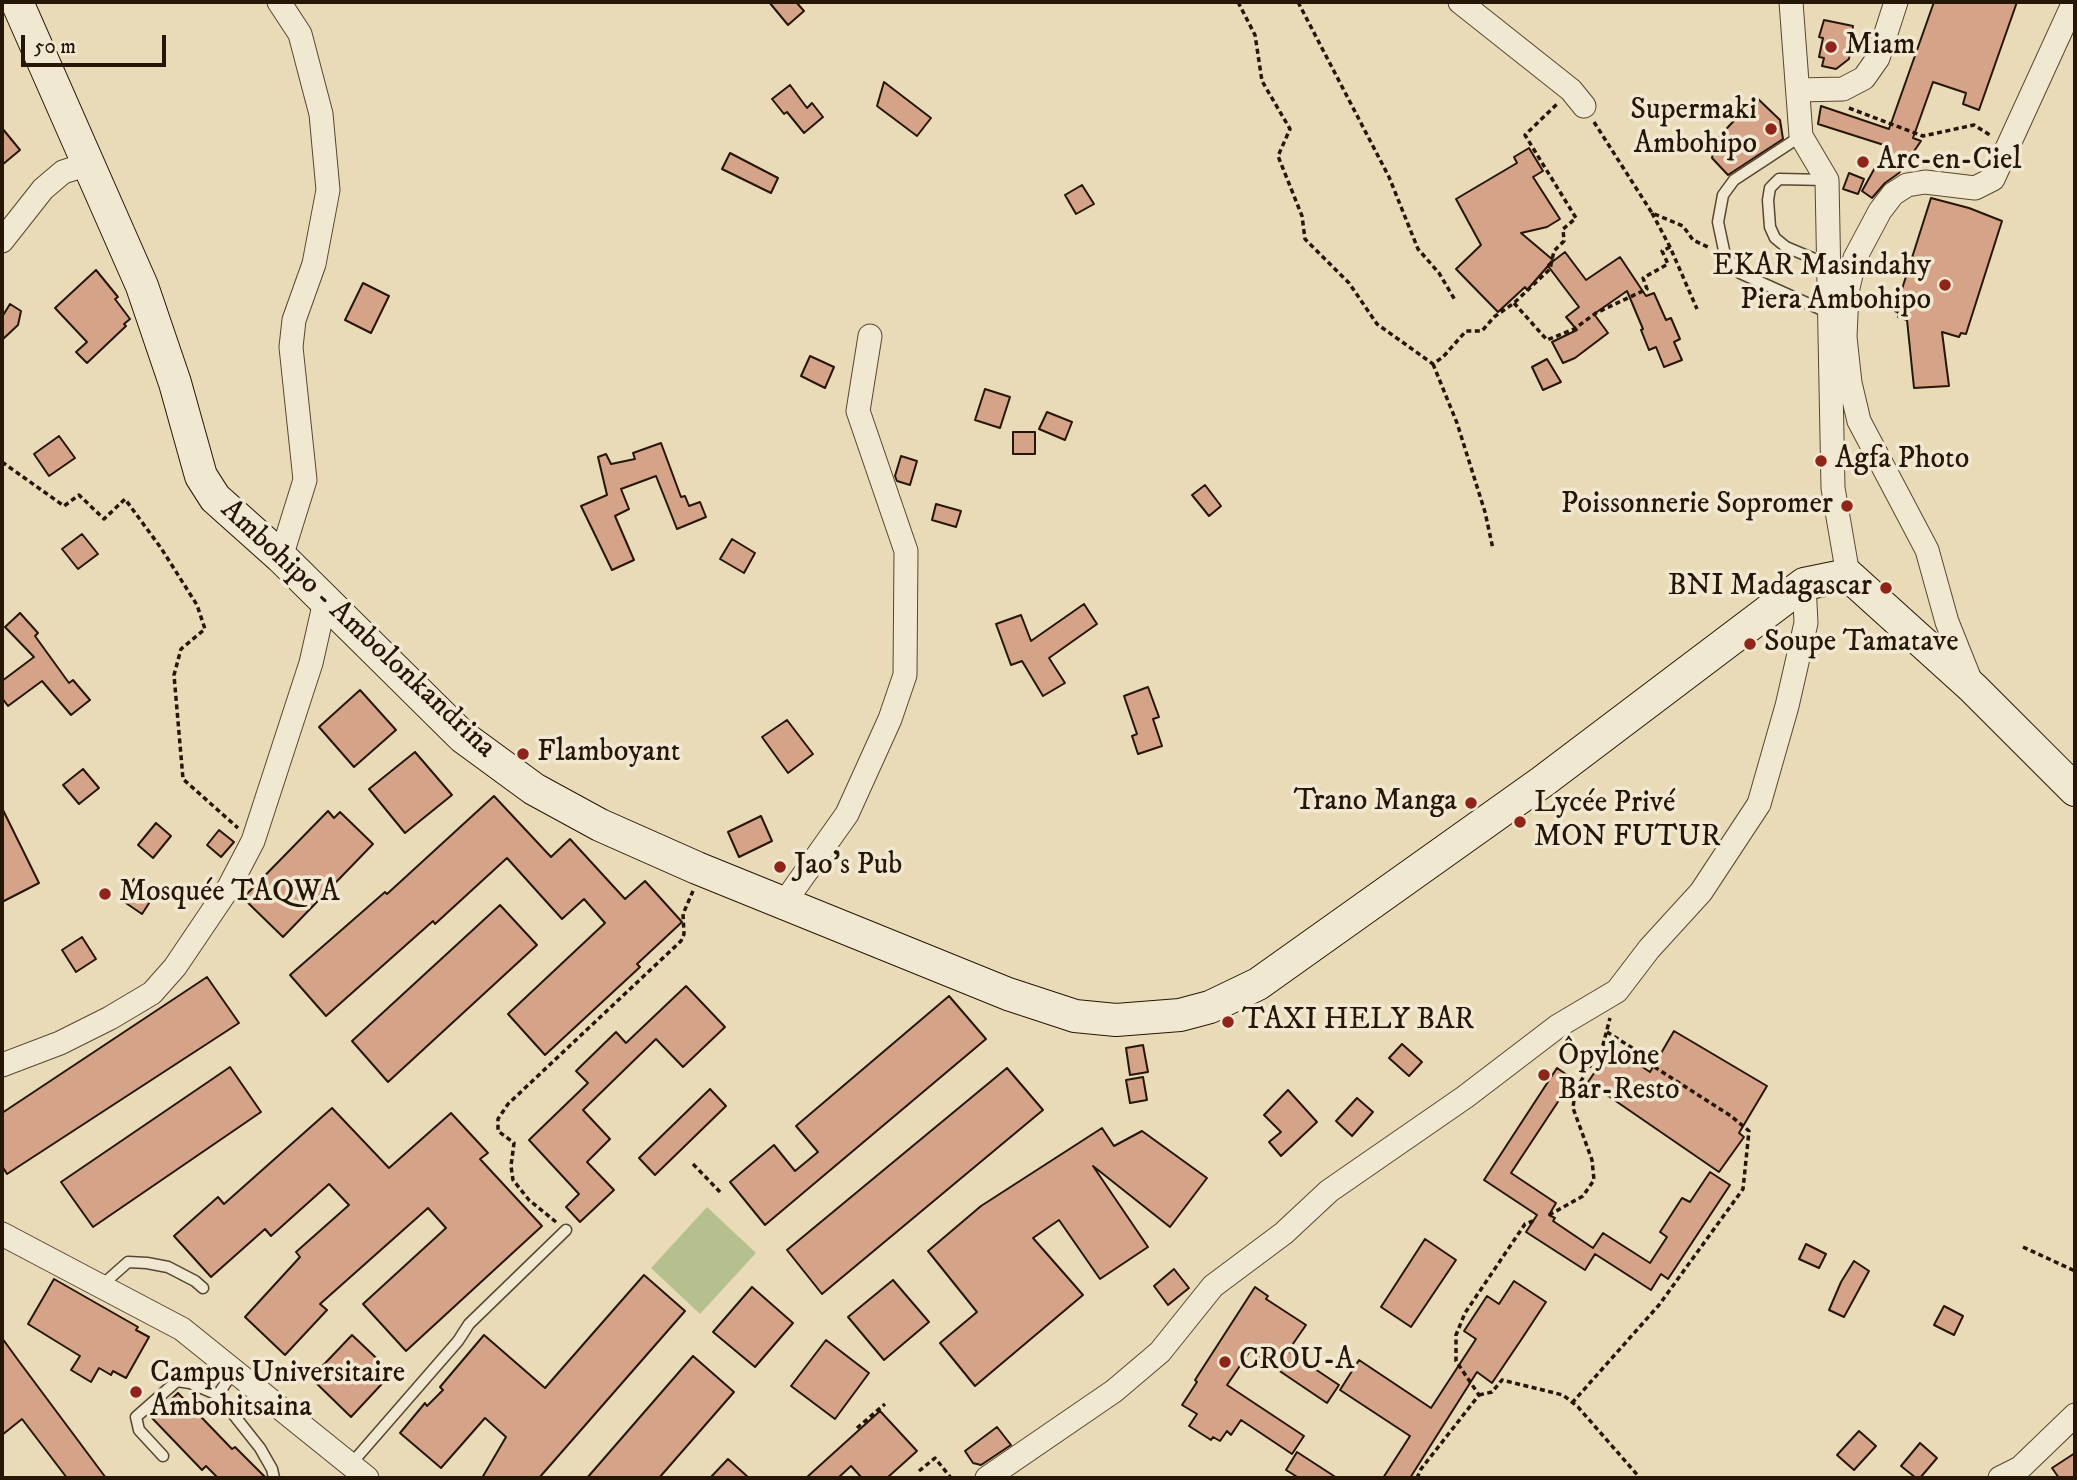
<!DOCTYPE html>
<meta charset="utf-8">
<style>
body{margin:0}
#map{position:relative;width:2077px;height:1480px;overflow:hidden;background:#eadbb8;font-family:"IM FELL DW Pica",serif}
canvas{display:block}
.frame{position:absolute;inset:0;border:4px solid #261606;pointer-events:none}
.scale{position:absolute;left:21px;top:35px;width:145px;height:32px;box-sizing:border-box;border:4px solid #261606;border-top:0;padding-left:9px;font-size:21px;line-height:24px;white-space:nowrap;color:#261606;-webkit-text-stroke:5px #f1e8d1;paint-order:stroke}
</style>
<div id="map">
<canvas width="2077" height="1480"></canvas>
<div class="frame"></div>
<div class="scale">50 m</div>
</div>
<script>
const ctx = document.querySelector('canvas').getContext('2d');
ctx.lineJoin = 'round';
function fill(path, color) { ctx.fillStyle = color; ctx.fill(path, 'evenodd'); }
const shape = rows => new Path2D(rows.map(r => 'M' + r).join(''));
function stroke(path, color, width, dash) { ctx.strokeStyle = color; ctx.lineWidth = width; ctx.lineCap = dash ? 'butt' : 'round'; ctx.setLineDash(dash || []); ctx.stroke(path); }
function write(font, color, halo, rows, align = 'center') {
  ctx.font = font + ' "IM FELL DW Pica",serif'; ctx.lineWidth = 7; ctx.setLineDash([]); ctx.textBaseline = 'middle'; ctx.strokeStyle = halo; ctx.fillStyle = color; for (const [text, x, y, turn = 0] of rows) {
    ctx.save(); ctx.translate(x, y); ctx.rotate((+turn || 0) * Math.PI / 180); ctx.textAlign = isNaN(turn) ? turn : align; if (halo) ctx.strokeText(text, 0, 0); ctx.fillText(text, 0, 0); ctx.restore();
  }
}
const green = shape([
 [707,1207,756,1253,700,1314,651,1268]
]);
const building = shape([
 [769,2,796,2,804,11,788,25,769,2],
 [1934,2,2017,2,1979,110,1963,104,1966,93,1933,82,1913,138,1921,141,1899,173,1885,183,1872,198,1862,191,1887,146,1818,124,1821,106,1889,129,1934,2],
 [1824,20,1853,26,1849,59,1836,69,1822,66,1824,58,1819,57,1823,38,1819,37,1824,20],
 [884,82,931,118,917,136,877,106,884,82],
 [790,85,807,108,812,103,823,117,804,133,787,112,784,114,772,99,790,85],
 [1756,97,1780,120,1783,139,1728,175,1712,158,1716,140,1756,97],
 [2,128,20,150,2,165,2,128],
 [1529,148,1543,171,1533,177,1560,219,1547,227,1521,233,1553,260,1548,265,1565,252,1586,280,1620,257,1646,296,1654,293,1666,320,1671,318,1680,339,1674,342,1682,360,1664,367,1656,347,1649,350,1641,330,1643,329,1627,291,1594,314,1608,333,1575,358,1563,363,1552,342,1577,330,1566,317,1579,307,1548,266,1527,290,1525,287,1498,312,1456,269,1481,245,1456,199,1517,163,1514,157,1529,148],
 [730,153,778,178,771,193,722,169,730,153],
 [1849,173,1864,179,1858,194,1843,189,1849,173],
 [1082,185,1094,204,1076,214,1065,195,1082,185],
 [1931,198,1969,208,2002,221,1966,334,1961,333,1959,337,1942,332,1949,386,1914,388,1907,320,1898,317,1899,313,1895,311,1931,198],
 [96,270,118,297,115,299,130,319,124,324,126,326,87,363,76,352,87,342,55,308,96,270],
 [363,283,389,296,371,333,345,320,363,283],
 [10,304,21,311,18,325,2,340,2,317,10,304],
 [810,356,834,367,825,388,801,376,810,356],
 [1547,359,1561,382,1543,390,1532,367,1547,359],
 [985,389,1010,397,1000,428,975,420,985,389],
 [1047,412,1072,422,1065,440,1039,429,1047,412],
 [1013,432,1035,432,1035,454,1013,454,1013,432],
 [59,436,75,458,49,476,34,454,59,436],
 [661,443,681,497,685,496,689,506,700,502,706,517,677,529,656,476,621,489,629,509,615,516,634,560,612,570,581,506,607,495,598,457,606,454,611,464,635,459,633,453,661,443],
 [901,456,917,461,910,485,897,481,895,476,901,456],
 [1205,485,1221,506,1209,516,1192,495,1205,485],
 [936,504,961,511,956,527,932,520,936,504],
 [82,534,98,554,78,569,62,549,82,534],
 [732,539,755,553,744,573,720,559,732,539],
 [1084,604,1097,624,1049,658,1065,683,1043,696,1022,661,1011,665,996,624,1021,615,1031,641,1084,604],
 [20,613,38,633,35,636,69,683,73,680,90,700,71,715,42,681,8,706,2,698,2,681,34,657,5,627,20,613],
 [1148,687,1159,717,1153,719,1162,746,1138,754,1132,736,1137,734,1124,696,1148,687],
 [360,690,396,730,354,767,319,727,360,690],
 [787,720,813,754,788,773,762,737,787,720],
 [415,752,452,795,405,833,369,789,415,752],
 [83,769,99,788,79,804,63,785,83,769],
 [494,796,551,857,570,839,625,899,645,881,682,922,637,964,640,967,545,1055,508,1014,605,923,584,899,562,919,507,858,435,924,433,921,326,1016,290,975,385,892,387,894,494,796],
 [2,808,39,883,2,902,2,808],
 [328,811,334,818,340,812,373,844,283,937,243,898,328,811],
 [761,816,772,841,739,857,728,832,761,816],
 [156,823,171,836,153,858,138,845,156,823],
 [219,830,234,842,221,857,207,845,219,830],
 [134,879,155,894,142,914,120,899,134,879],
 [500,905,537,945,388,1082,352,1041,500,905],
 [82,937,96,959,76,972,62,950,82,937],
 [207,977,239,1023,7,1174,2,1166,2,1113,207,977],
 [686,986,725,1027,683,1067,656,1039,583,1110,610,1139,587,1162,614,1190,580,1222,566,1207,579,1194,529,1140,588,1083,576,1071,616,1032,626,1043,686,986],
 [949,996,986,1039,765,1225,730,1182,774,1145,795,1171,818,1152,796,1126,949,996],
 [1674,1031,1767,1086,1739,1133,1744,1137,1719,1172,1588,1082,1612,1047,1650,1072,1674,1031],
 [1402,1044,1422,1062,1409,1076,1389,1058,1402,1044],
 [1143,1045,1148,1072,1130,1075,1126,1048,1143,1045],
 [230,1067,261,1112,93,1227,61,1182,230,1067],
 [1007,1068,1043,1110,822,1294,787,1250,1007,1068],
 [1557,1068,1573,1079,1511,1173,1556,1203,1549,1215,1555,1218,1553,1221,1593,1248,1603,1233,1650,1263,1667,1237,1660,1232,1682,1198,1690,1202,1710,1172,1730,1185,1668,1279,1661,1274,1651,1290,1595,1254,1585,1270,1526,1232,1537,1215,1484,1180,1557,1068],
 [1143,1077,1147,1100,1130,1103,1126,1080,1143,1077],
 [710,1089,726,1106,655,1175,639,1158,710,1089],
 [1288,1090,1317,1122,1281,1156,1269,1142,1281,1132,1264,1115,1288,1090],
 [1357,1098,1373,1112,1352,1136,1336,1121,1357,1098],
 [332,1108,389,1168,451,1113,488,1153,480,1159,542,1226,406,1351,363,1304,446,1228,428,1208,320,1304,327,1310,285,1355,245,1317,300,1257,296,1252,349,1205,329,1184,271,1236,265,1229,211,1277,174,1236,218,1197,224,1204,332,1108],
 [1102,1128,1114,1146,1142,1131,1207,1178,1170,1227,1093,1166,1148,1247,1100,1279,1059,1220,1033,1238,1083,1295,975,1386,940,1343,977,1312,928,1251,981,1206,1102,1128],
 [1425,1239,1456,1260,1411,1327,1381,1307,1425,1239],
 [1806,1244,1826,1254,1819,1268,1799,1259,1806,1244],
 [1854,1261,1869,1271,1844,1317,1829,1310,1841,1282,1854,1261],
 [1174,1269,1189,1288,1168,1305,1154,1286,1174,1269],
 [644,1275,685,1311,539,1478,482,1478,506,1437,485,1418,441,1468,400,1433,425,1403,427,1406,443,1390,440,1387,484,1335,545,1388,644,1275],
 [54,1279,138,1327,136,1330,149,1337,126,1378,113,1371,111,1375,99,1368,91,1382,71,1370,80,1356,28,1324,54,1279],
 [893,1280,929,1322,884,1360,848,1317,893,1280],
 [1514,1281,1546,1302,1523,1337,1492,1383,1477,1372,1410,1478,1383,1478,1410,1436,1340,1390,1359,1360,1431,1408,1476,1339,1464,1331,1487,1296,1499,1304,1514,1281],
 [752,1287,793,1323,755,1367,713,1332,752,1287],
 [1255,1287,1268,1296,1266,1299,1306,1325,1288,1351,1339,1385,1327,1403,1250,1351,1227,1385,1304,1436,1292,1454,1241,1420,1231,1435,1227,1431,1220,1441,1213,1437,1211,1440,1189,1426,1197,1414,1182,1405,1197,1382,1195,1380,1255,1287],
 [1944,1306,1963,1316,1954,1335,1934,1325,1944,1306],
 [352,1335,392,1373,351,1417,311,1378,352,1335],
 [2,1338,18,1360,106,1478,67,1478,22,1419,2,1435,2,1338],
 [826,1340,869,1373,835,1419,791,1386,826,1340],
 [693,1356,734,1392,659,1478,587,1478,693,1356],
 [178,1393,232,1449,235,1447,266,1478,218,1478,206,1466,202,1470,152,1418,178,1393],
 [880,1411,917,1451,887,1478,862,1478,851,1466,838,1478,806,1478,880,1411],
 [997,1427,1011,1445,981,1465,973,1463,965,1451,997,1427],
 [1859,1431,1876,1446,1854,1470,1837,1455,1859,1431],
 [1920,1443,1937,1458,1920,1478,1916,1478,1901,1466,1920,1443],
 [1297,1452,1337,1478,1299,1478,1286,1470,1297,1452],
 [2075,1453,2075,1478,2059,1478,2052,1468,2075,1453],
 [728,1459,749,1478,710,1478,728,1459]
]);
const path = shape([
 [1238,2,1255,35,1262,81,1290,129,1278,156,1302,216,1305,239,1349,283,1377,324,1433,364,1443,357,1466,331,1482,331,1494,317,1514,303,1550,269,1554,251,1564,241,1563,229,1576,218,1525,135,1557,104],
 [1298,2,1389,177,1418,249,1439,273,1455,300],
 [1849,108,1923,136,1974,125,1990,135],
 [1594,122,1652,213,1683,226,1693,240,1710,248],
 [1652,213,1670,247,1697,309],
 [1514,303,1547,340,1574,329,1596,313,1647,289,1643,278,1668,264,1662,251,1670,247],
 [1433,364,1457,423,1485,512,1493,549],
 [2,462,64,506,79,495,104,519,125,499,161,548,197,605,205,629,181,649,174,675,183,779,238,828],
 [693,1164,720,1192],
 [1549,1215,1583,1196,1594,1180,1592,1160,1573,1108,1575,1091,1603,1045,1610,1018],
 [556,1222,529,1200,513,1180,511,1166,514,1143,498,1131,498,1119,508,1104,681,941,684,934,683,914,693,891],
 [2023,1247,2075,1271],
 [1479,1395,1492,1392,1502,1380,1563,1395,1578,1407,1640,1478],
 [1572,1403,1659,1305,1743,1189,1749,1131,1731,1116,1656,1068,1645,1056,1607,1032],
 [857,1428,885,1404],
 [919,1471,935,1458,951,1478],
 [1417,1478,1421,1469,1479,1395,1456,1361,1456,1335,1465,1313,1525,1224,1533,1221]
]);
const lane = shape([
 [1801,136,1734,180,1723,195,1718,222,1725,255,1740,273,1829,313],
 [1827,180,1779,179,1770,188,1768,200,1770,227,1775,238,1786,247,1829,265],
 [101,1286,128,1262,147,1263,168,1267,195,1281,203,1288],
 [218,1395,260,1448,272,1469,274,1478],
 [163,1456,139,1430,136,1417,177,1381,190,1383,218,1395,234,1370],
 [351,1464,458,1341,469,1324,566,1230]
]);
const street = shape([
 [279,2,300,34,321,114,328,190,314,264,294,320,291,347,305,480,281,557],
 [1460,2,1571,90,1584,106],
 [1791,2,1801,136,1827,180,1833,488,1848,575],
 [1798,90,1843,89,1864,78,1878,58,1896,2],
 [2,241,43,189,63,172,88,164],
 [1971,682,1947,622,1927,550,1859,421,1850,383,1845,337,1847,292,1855,258,1880,211,1893,194,1907,185,1925,182,1975,188,1993,179,2074,2],
 [784,903,847,814,890,719,905,675,906,551,858,411,870,336],
 [2,1065,60,1043,110,1018,152,993,175,967,229,887,253,841,311,663,325,601],
 [2,1234,182,1329,367,1478],
 [987,1478,1114,1391,1160,1352,1213,1286,1284,1233,1329,1191,1465,1097,1558,1026,1617,991,1649,949,1701,892,1759,804,1787,706,1806,623,1804,584],
 [2000,1478,2020,1468,2075,1415]
]);
const secondary = shape([
 [17,2,142,286,175,383,201,476,215,498,281,557,463,737,534,789,600,825,697,868,1008,994,1075,1016,1116,1020,1180,1015,1210,1007,1258,984,1542,782,1804,584,1848,575,1973,688,2075,790]
]);
const markers = [
 [1831,47,7,"#8f2418"],
 [1771,129,7,"#8f2418"],
 [1863,162,7,"#8f2418"],
 [1945,285,7,"#8f2418"],
 [1821,461,7,"#8f2418"],
 [1847,506,7,"#8f2418"],
 [1886,588,7,"#8f2418"],
 [1750,644,7,"#8f2418"],
 [523,754,7,"#8f2418"],
 [1471,803,7,"#8f2418"],
 [1520,822,7,"#8f2418"],
 [780,867,7,"#8f2418"],
 [105,894,7,"#8f2418"],
 [1228,1022,7,"#8f2418"],
 [1544,1075,7,"#8f2418"],
 [1225,1362,7,"#8f2418"],
 [136,1392,7,"#8f2418"]
];
const poiNames = [
 ["Miam",1845,47],
 ["Supermaki",1757,112,"right"],
 ["Ambohipo",1757,146,"right"],
 ["Arc-en-Ciel",1877,162],
 ["EKAR Masindahy",1931,268,"right"],
 ["Piera Ambohipo",1931,302,"right"],
 ["Agfa Photo",1835,461],
 ["Poissonnerie Sopromer",1833,506,"right"],
 ["BNI Madagascar",1872,588,"right"],
 ["Soupe Tamatave",1764,644],
 ["Flamboyant",537,754],
 ["Trano Manga",1457,803,"right"],
 ["Lycée Privé",1534,805],
 ["MON FUTUR",1534,839],
 ["Jao's Pub",794,867],
 ["Mosquée TAQWA",119,894],
 ["TAXI HELY BAR",1242,1022],
 ["Ôpylone",1558,1058],
 ["Bar-Resto",1558,1092],
 ["CROU-A",1239,1362],
 ["Campus Universitaire",150,1375],
 ["Ambohitsaina",150,1409]
];
const streetNames = [
 ["Ambohipo - Ambolonkandrina",357,630,43]
];
fill(green, '#b6c08f');
fill(building, '#d5a388');
stroke(building, '#261606', 2);
stroke(lane, '#574732', 13);
stroke(street, '#574732', 25);
stroke(secondary, '#261606', 34);
stroke(path, '#261606', 3.5, [5, 3.5]);
stroke(lane, '#f1e8d1', 10);
stroke(street, '#f1e8d1', 23);
stroke(secondary, '#f1e8d1', 32);
for (const [x, y, r, color] of markers) { const dot = new Path2D(); dot.arc(x, y, r, 0, 2 * Math.PI); ctx.fillStyle = color; ctx.fill(dot); stroke(dot, '#f1e8d1', 2.5); }
write('30px', '#261606', '#f1e8d1', poiNames, 'left');
write('30px', '#261606', '#f1e8d1', streetNames);
</script>
